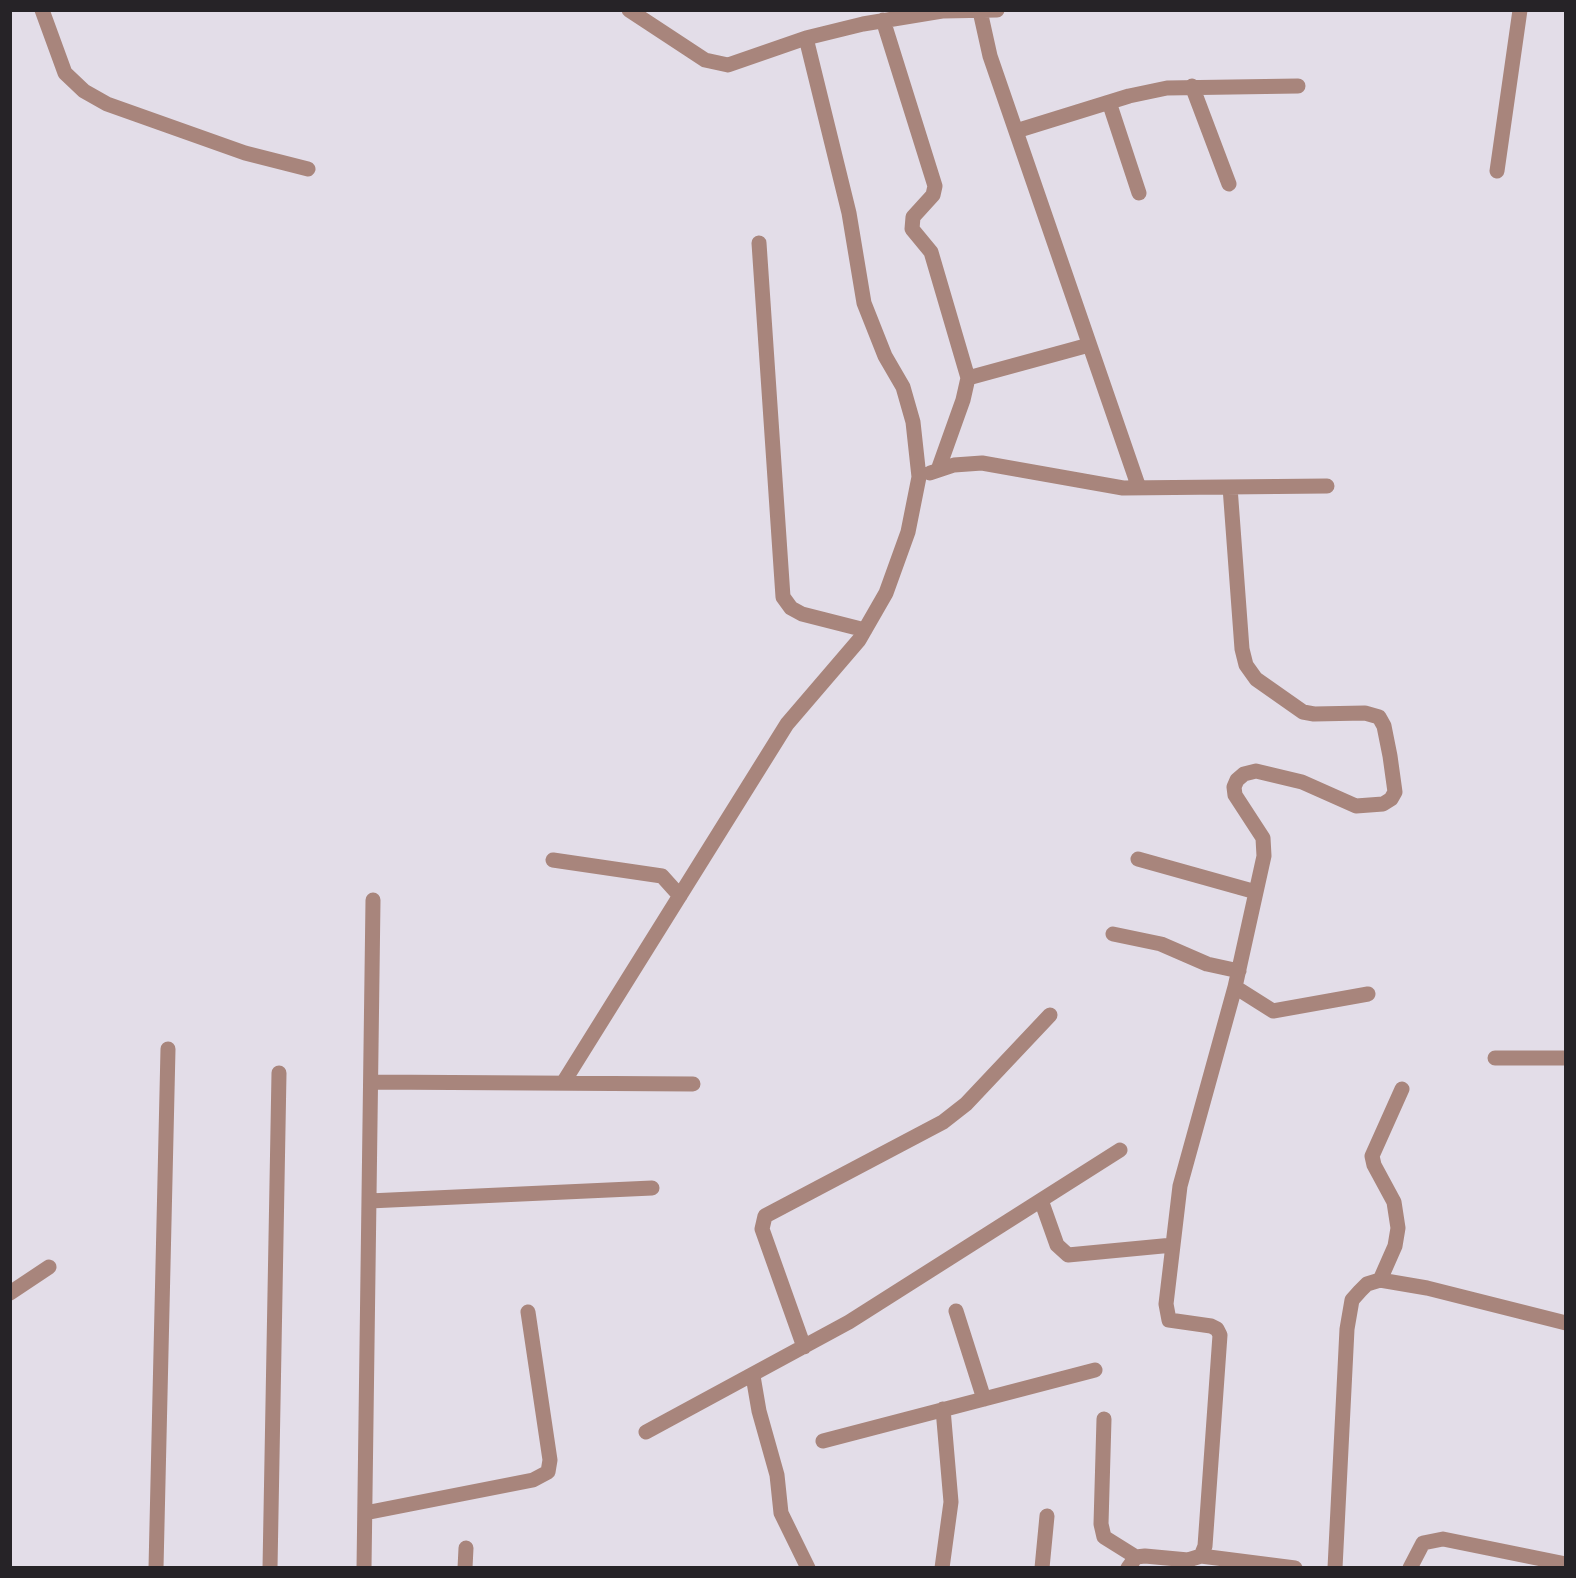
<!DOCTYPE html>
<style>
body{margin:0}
#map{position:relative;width:1576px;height:1578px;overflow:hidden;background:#e3dde8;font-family:"Source Sans 3",sans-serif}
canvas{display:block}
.frame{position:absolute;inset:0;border:12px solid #262327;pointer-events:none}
</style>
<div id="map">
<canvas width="1576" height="1578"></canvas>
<div class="frame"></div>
</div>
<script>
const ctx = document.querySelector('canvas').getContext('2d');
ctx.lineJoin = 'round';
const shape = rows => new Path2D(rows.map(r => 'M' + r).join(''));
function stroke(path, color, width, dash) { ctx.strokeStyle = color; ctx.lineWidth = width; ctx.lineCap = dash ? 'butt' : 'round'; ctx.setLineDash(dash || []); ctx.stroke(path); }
const minor = shape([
 [42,10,65,73,84,91,107,104,245,153,308,169],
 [629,10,705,60,728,65,806,38,863,24,942,11,997,10],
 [980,11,990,56,1139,488],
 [883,20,935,186,933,195,913,217,912,229,931,252,968,378,963,400,938,470],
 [1192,86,1229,184],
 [1109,102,1139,193],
 [1016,131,1129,96,1167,88,1298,86],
 [1497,171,1520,10],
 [759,243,783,597,791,608,802,614,865,630],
 [968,378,1089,345],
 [930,473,954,465,982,463,1123,488,1327,486],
 [1138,859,1256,892],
 [553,860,662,876,680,896],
 [1113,934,1161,944,1207,964,1239,971],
 [1235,987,1273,1011,1368,994],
 [1495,1058,1566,1058],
 [371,1082,693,1084],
 [563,1083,787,724,859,640,886,593,908,532,919,477,913,422,903,387,885,356,864,303,849,213,806,38],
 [1041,1200,1057,1245,1068,1255,1173,1245],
 [369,1201,652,1188],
 [1380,1280,1395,1246,1398,1228,1394,1202,1374,1165,1372,1156,1402,1089],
 [10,1293,49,1267],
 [956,1311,984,1399],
 [804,1347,762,1229,765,1216,943,1122,966,1104,1050,1015],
 [753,1376,759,1411,777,1475,781,1513,808,1568],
 [1104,1419,1101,1524,1104,1537,1136,1557],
 [646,1432,849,1322,1120,1150],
 [823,1441,1095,1370],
 [365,1513,533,1480,548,1472,550,1460,528,1312],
 [1201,1556,1295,1568],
 [156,1568,168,1049],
 [270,1568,279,1073],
 [364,1568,373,900],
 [465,1568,466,1548],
 [942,1568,951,1502,943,1409],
 [1042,1568,1047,1516],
 [1128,1568,1136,1557,1145,1556,1188,1560,1201,1556,1205,1546,1220,1335,1217,1329,1211,1326,1169,1320,1166,1304,1180,1186,1235,987,1264,856,1263,838,1235,795,1234,787,1237,780,1244,774,1256,771,1302,782,1356,806,1383,804,1391,799,1395,792,1390,756,1384,726,1379,717,1365,713,1314,714,1303,712,1256,679,1246,665,1242,649,1230,487],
 [1335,1568,1347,1329,1352,1300,1360,1291,1367,1284,1380,1280,1427,1288,1566,1323],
 [1410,1568,1423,1543,1443,1539,1566,1564]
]);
stroke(minor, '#a8857c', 15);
</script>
